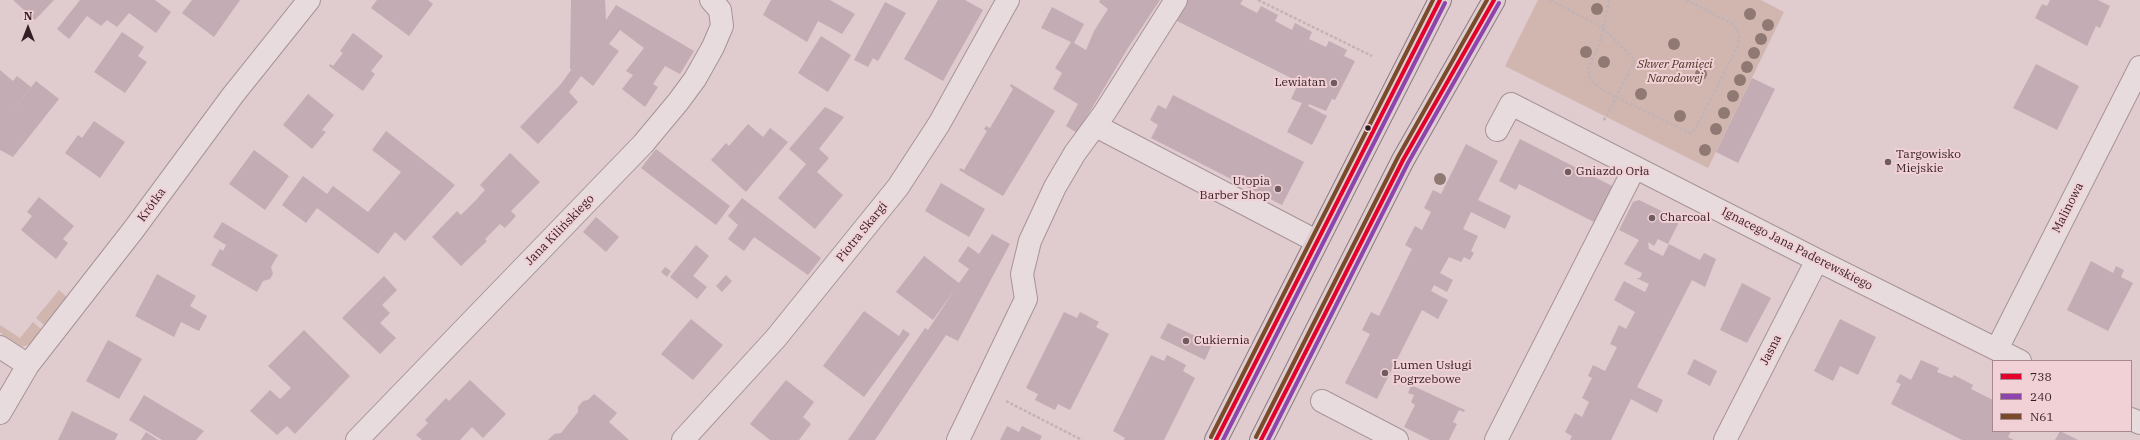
<!DOCTYPE html>
<meta charset="utf-8">
<style>
body{margin:0}
#map{position:relative;width:2140px;height:440px;overflow:hidden;background:#e0cbce;font-family:"IBM Plex Serif",serif}
canvas{display:block}
.legend{position:absolute;left:1992px;top:360px;width:140px;height:72px;box-sizing:border-box;background:#f1d1d5;border:1px solid #a5898f;margin:0;padding:5px 7px;list-style:none;font-size:12px;color:#321e25}
.legend li{display:flex;align-items:center;gap:8px;height:20px}
.legend b{width:20px;border:1px solid #a5898f}
.north{position:absolute;left:8px;top:8px;width:40px;height:40px;-webkit-text-stroke:3px #f1d1d5;paint-order:stroke;rotate:0deg;font-size:11px;font-weight:700;line-height:16px;text-align:center;color:#321e25}
.north::after{content:'';display:block;margin:auto;width:14px;height:18px;background:#321e25;clip-path:polygon(50% 0,100% 100%,50% 72%,0 100%)}
</style>
<div id="map">
<canvas width="2140" height="440"></canvas>
<ul class="legend">
<li><b style="height:5px;background:#e4002b"></b>738</li>
<li><b style="height:5px;background:#8e44ad"></b>240</li>
<li><b style="height:5px;background:#7a4b2a"></b>N61</li>
</ul>
<div class="north">N</div>
</div>
<script>
const ctx = document.querySelector('canvas').getContext('2d');
ctx.lineJoin = 'round';
function fill(path, color) { ctx.fillStyle = color; ctx.fill(path, 'evenodd'); }
const shape = rows => new Path2D(rows.map(r => 'M' + r).join(''));
function stroke(path, color, width, dash) { ctx.strokeStyle = color; ctx.lineWidth = width; ctx.lineCap = dash ? 'butt' : 'round'; ctx.setLineDash(dash || []); ctx.stroke(path); }
function write(font, color, halo, rows, align = 'center') {
  ctx.font = font + ' "IBM Plex Serif",serif'; ctx.lineWidth = 4; ctx.setLineDash([]); ctx.textBaseline = 'middle'; ctx.strokeStyle = halo; ctx.fillStyle = color; for (const [text, x, y, turn = 0] of rows) {
    ctx.save(); ctx.translate(x, y); ctx.rotate((+turn || 0) * Math.PI / 180); ctx.textAlign = isNaN(turn) ? turn : align; if (halo) ctx.strokeText(text, 0, 0); ctx.fillText(text, 0, 0); ctx.restore();
  }
}
const green = shape([
 [1538,0,1761,0,1784,12,1708,168,1505,66],
 [59,290,67,297,45,326,36,318],
 [33,322,42,330,34,342,25,346,20,347,9,341,0,332,0,325,20,338]
]);
const building = shape([
 [13,0,54,0,35,20],
 [80,0,155,0,171,12,156,33,129,13,117,27,107,20,101,26,87,16,69,39,57,29],
 [192,0,240,0,214,37,182,13],
 [377,0,428,0,433,4,409,36,371,8],
 [571,0,605,0,606,20,616,5,694,51,680,74,665,66,653,84,658,87,645,107,622,89,633,75,626,71,644,48,620,30,609,44,619,51,593,86,581,76,569,92,578,102,538,144,520,127,561,84,571,70,570,68],
 [771,0,830,0,855,14,842,34,818,21,807,42,763,15],
 [938,0,965,0,983,10,943,81,904,59],
 [1100,0,1160,0,1128,48,1077,133,1066,126,1078,104,1053,89,1062,73,1055,68,1071,42,1041,28,1052,7,1084,24,1074,43,1086,50,1094,31,1108,9,1099,2],
 [1185,0,1243,0,1240,4,1257,13,1261,6,1278,15,1275,21,1292,30,1295,23,1312,32,1309,39,1326,47,1329,41,1347,50,1344,56,1355,61,1335,100,1332,99,1326,111,1309,104,1308,106,1327,116,1312,145,1287,132,1302,103,1291,99,1299,82,1171,18],
 [2050,0,2098,0,2110,6,2100,28,2096,26,2087,46,2035,18,2042,4,2047,6],
 [885,2,906,13,878,61,873,58,868,67,854,60],
 [122,32,144,47,138,56,147,62,125,93,94,72],
 [353,33,383,56,371,71,375,74,363,91,329,66,330,64,333,66,343,53,340,51],
 [821,36,851,55,828,92,798,73],
 [2036,64,2079,86,2057,130,2013,108],
 [0,70,13,81,17,76,31,87,6,119,36,81,59,99,13,157,0,150],
 [1752,78,1775,89,1738,163,1716,152],
 [1011,84,1055,111,1003,196,959,170,961,168,964,170,987,131,984,129,986,126,990,128,1013,89,1010,86],
 [308,94,334,115,322,130,326,132,312,149,283,125],
 [1173,95,1304,162,1282,205,1151,138,1158,125,1150,120,1158,105,1166,109],
 [825,107,844,117,819,149,829,158,817,172,843,195,815,229,778,198,806,164,789,149],
 [94,121,125,142,100,178,65,153,78,135,82,138],
 [748,124,763,137,770,128,788,142,746,192,711,160,726,143,729,146],
 [386,131,455,185,405,241,395,232,378,254,317,208,306,223,282,205,303,176,327,194,333,186,368,212,401,172,372,150],
 [1520,139,1614,187,1596,223,1519,184,1516,190,1499,181],
 [1466,144,1498,161,1478,200,1511,216,1505,229,1471,212,1463,229,1478,236,1471,251,1474,253,1470,260,1464,257,1461,262,1449,257,1440,273,1453,280,1447,292,1434,285,1431,291,1448,300,1438,319,1422,310,1377,399,1345,383,1370,334,1362,330,1371,312,1379,316,1412,249,1405,245,1415,226,1422,230,1431,212,1424,208,1433,190,1441,194],
 [656,149,730,206,716,225,641,168],
 [254,150,289,176,265,210,229,184],
 [510,153,540,182,511,211,516,216,505,228,500,224,485,239,487,241,461,266,432,237,457,211,461,215,476,200,485,190,480,185],
 [941,183,985,209,969,237,925,211],
 [39,197,74,226,63,239,68,243,56,259,21,230,32,216,27,212],
 [742,198,821,258,808,275,754,237,744,251,728,239,738,225,728,216],
 [1639,200,1676,218,1678,224,1668,244,1658,239,1654,246,1648,242,1649,249,1663,256,1669,244,1700,260,1704,253,1716,259,1705,287,1692,280,1637,387,1663,400,1657,413,1631,399,1611,440,1570,440,1572,436,1565,432,1575,413,1582,417,1589,402,1582,398,1592,378,1588,376,1593,365,1605,371,1617,347,1610,344,1619,325,1626,329,1635,312,1614,300,1624,281,1645,292,1649,284,1636,278,1640,278,1642,273,1624,264,1639,240,1619,230,1633,202],
 [596,217,619,237,606,252,583,232],
 [222,222,278,255,271,267,273,274,270,279,263,281,257,292,211,265,220,249,223,251,226,245,213,237],
 [992,234,1010,244,958,341,946,335,875,440,848,440,925,328,928,330,955,289,933,320,896,292,924,256,959,283,969,269,958,261,968,246,979,254],
 [696,245,709,256,693,276,707,287,697,299,670,277],
 [2091,261,2113,273,2116,266,2124,270,2121,277,2133,283,2108,331,2067,310],
 [665,267,671,271,667,277,661,272],
 [157,274,196,296,190,306,207,316,199,331,181,322,174,337,135,316],
 [726,275,732,281,722,292,716,286],
 [384,276,397,290,382,305,390,313,380,323,396,338,380,354,342,318],
 [1742,283,1771,298,1747,343,1720,330],
 [864,311,899,336,903,329,910,334,864,397,823,366],
 [1064,312,1077,318,1080,312,1099,322,1096,327,1109,334,1070,410,1058,404,1055,410,1035,400,1038,394,1026,388],
 [691,319,723,345,693,380,661,354],
 [1840,319,1876,337,1858,375,1840,366,1833,381,1814,371],
 [1168,323,1212,344,1205,360,1160,338],
 [304,330,350,376,295,434,287,426,277,435,250,411,270,390,280,399,291,388,268,366],
 [108,340,142,359,119,399,86,381],
 [1151,355,1164,361,1167,355,1186,365,1183,371,1195,378,1164,440,1124,440,1125,438,1113,431],
 [1694,359,1717,371,1710,386,1687,374],
 [1921,360,1939,368,1937,372,1952,378,1954,375,1973,385,1971,389,1993,400,1993,431,2011,431,2008,437,2014,440,1962,440,1891,404,1901,384,1896,382,1900,374,1911,380],
 [470,380,506,414,483,438,472,427,460,440,422,440,416,435,428,423,425,420,446,398,449,401],
 [786,380,814,402,803,417,811,424,799,440,770,440,750,424],
 [1411,385,1465,410,1464,412,1459,410,1453,422,1457,424,1449,440,1430,440,1404,427,1415,405,1411,402,1414,395,1408,393],
 [594,394,617,413,609,422,629,440,548,440,554,434,561,433,578,412,578,407,583,401,588,400],
 [144,395,204,431,196,440,162,440,129,420],
 [72,411,118,434,115,440,58,440],
 [1007,426,1019,432,1022,426,1042,436,1040,440,1000,440],
 [2060,431,2078,440,2055,440],
 [146,432,158,440,141,440]
]);
const path = shape([
 [1258,0,1372,56],
 [1550,0,1603,28,1635,60,1603,122],
 [1609,0,1600,42,1588,69,1591,81,1609,94,1690,133,1696,128,1738,45,1739,36,1737,30,1733,24,1686,0],
 [1006,401,1082,440]
]);
const minor = shape([
 [1096,126,1316,241],
 [1497,130,1511,104,1817,260,2020,361],
 [0,347,28,365],
 [1997,349,2140,67],
 [1322,401,1397,440],
 [0,413,28,365,134,229,233,95,309,0],
 [2131,419,2140,423],
 [357,440,643,144,678,102,695,79,713,47,722,26,720,10,711,0],
 [683,440,776,338,898,187,939,124,1008,0],
 [958,440,1026,299,1022,274,1030,241,1055,187,1075,153,1105,112,1176,0],
 [1496,440,1635,167],
 [1725,440,1817,260]
]);
const major = shape([
 [1216,440,1440,0],
 [1261,440,1403,160,1494,0]
]);
const bus1 = shape([
 [1216,440,1440,0],
 [1261,440,1403,160,1494,0]
]);
const bus2 = shape([
 [1223,440,1445,3],
 [1268,440,1408,163,1499,3]
]);
const bus3 = shape([
 [1211,437,1433,0],
 [1256,437,1398,157,1487,0]
]);
const trees = [
 [1597,9],
 [1750,14],
 [1768,25],
 [1761,39],
 [1674,44],
 [1586,52],
 [1754,53],
 [1604,62],
 [1747,67],
 [1701,74],
 [1740,80],
 [1641,94],
 [1733,96],
 [1724,113],
 [1680,116],
 [1716,129],
 [1705,150],
 [1440,179]
];
const markers = [
 [1334,83,4,"#6f5b60"],
 [1368,128,3.5,"#321e25"],
 [1888,162,4,"#6f5b60"],
 [1568,172,4,"#6f5b60"],
 [1278,189,4,"#6f5b60"],
 [1652,218,4,"#6f5b60"],
 [1186,341,4,"#6f5b60"],
 [1385,373,4,"#6f5b60"]
];
const parkNames = [
 ["Skwer Pamięci",1675,65],
 ["Narodowej",1675,79]
];
const poiNames = [
 ["Lewiatan",1326,83,"right"],
 ["Targowisko",1896,155],
 ["Miejskie",1896,169],
 ["Gniazdo Orła",1576,172],
 ["Utopia",1270,182,"right"],
 ["Barber Shop",1270,196,"right"],
 ["Charcoal",1660,218],
 ["Cukiernia",1194,341],
 ["Lumen Usługi",1393,366],
 ["Pogrzebowe",1393,380]
];
const streetNames = [
 ["Krótka",152,205,-54],
 ["Malinowa",2068,208,-63],
 ["Jana Kilińskiego",560,230,-46],
 ["Piotra Skargi",862,232,-51],
 ["Ignacego Jana Paderewskiego",1797,249,27],
 ["Jasna",1771,350,-63]
];
fill(green, '#d1b6b0');
fill(building, '#c3acb4');
stroke(minor, '#a59498', 24);
stroke(major, '#8b7b7f', 24);
stroke(path, '#c1b3b6', 2.5, [3, 2]);
stroke(minor, '#e8dbdd', 22);
stroke(major, '#dfced1', 22);
stroke(bus1, '#e4002b', 4);
stroke(bus2, '#8e44ad', 4);
stroke(bus3, '#7a4b2a', 4);
ctx.fillStyle = '#8f7972';
for (const [x, y] of trees) { ctx.beginPath(); ctx.arc(x, y, 6, 0, 2 * Math.PI); ctx.fill(); }
for (const [x, y, r, color] of markers) { const dot = new Path2D(); dot.arc(x, y, r, 0, 2 * Math.PI); ctx.fillStyle = color; ctx.fill(dot); stroke(dot, '#f1d1d5', 1.5); }
write('italic 12px', '#4c3627', '#f1d1d5', parkNames);
write('12px', '#321e25', '#f1d1d5', poiNames, 'left');
write('12px', '#321e25', '#f1d1d5', streetNames);
</script>
